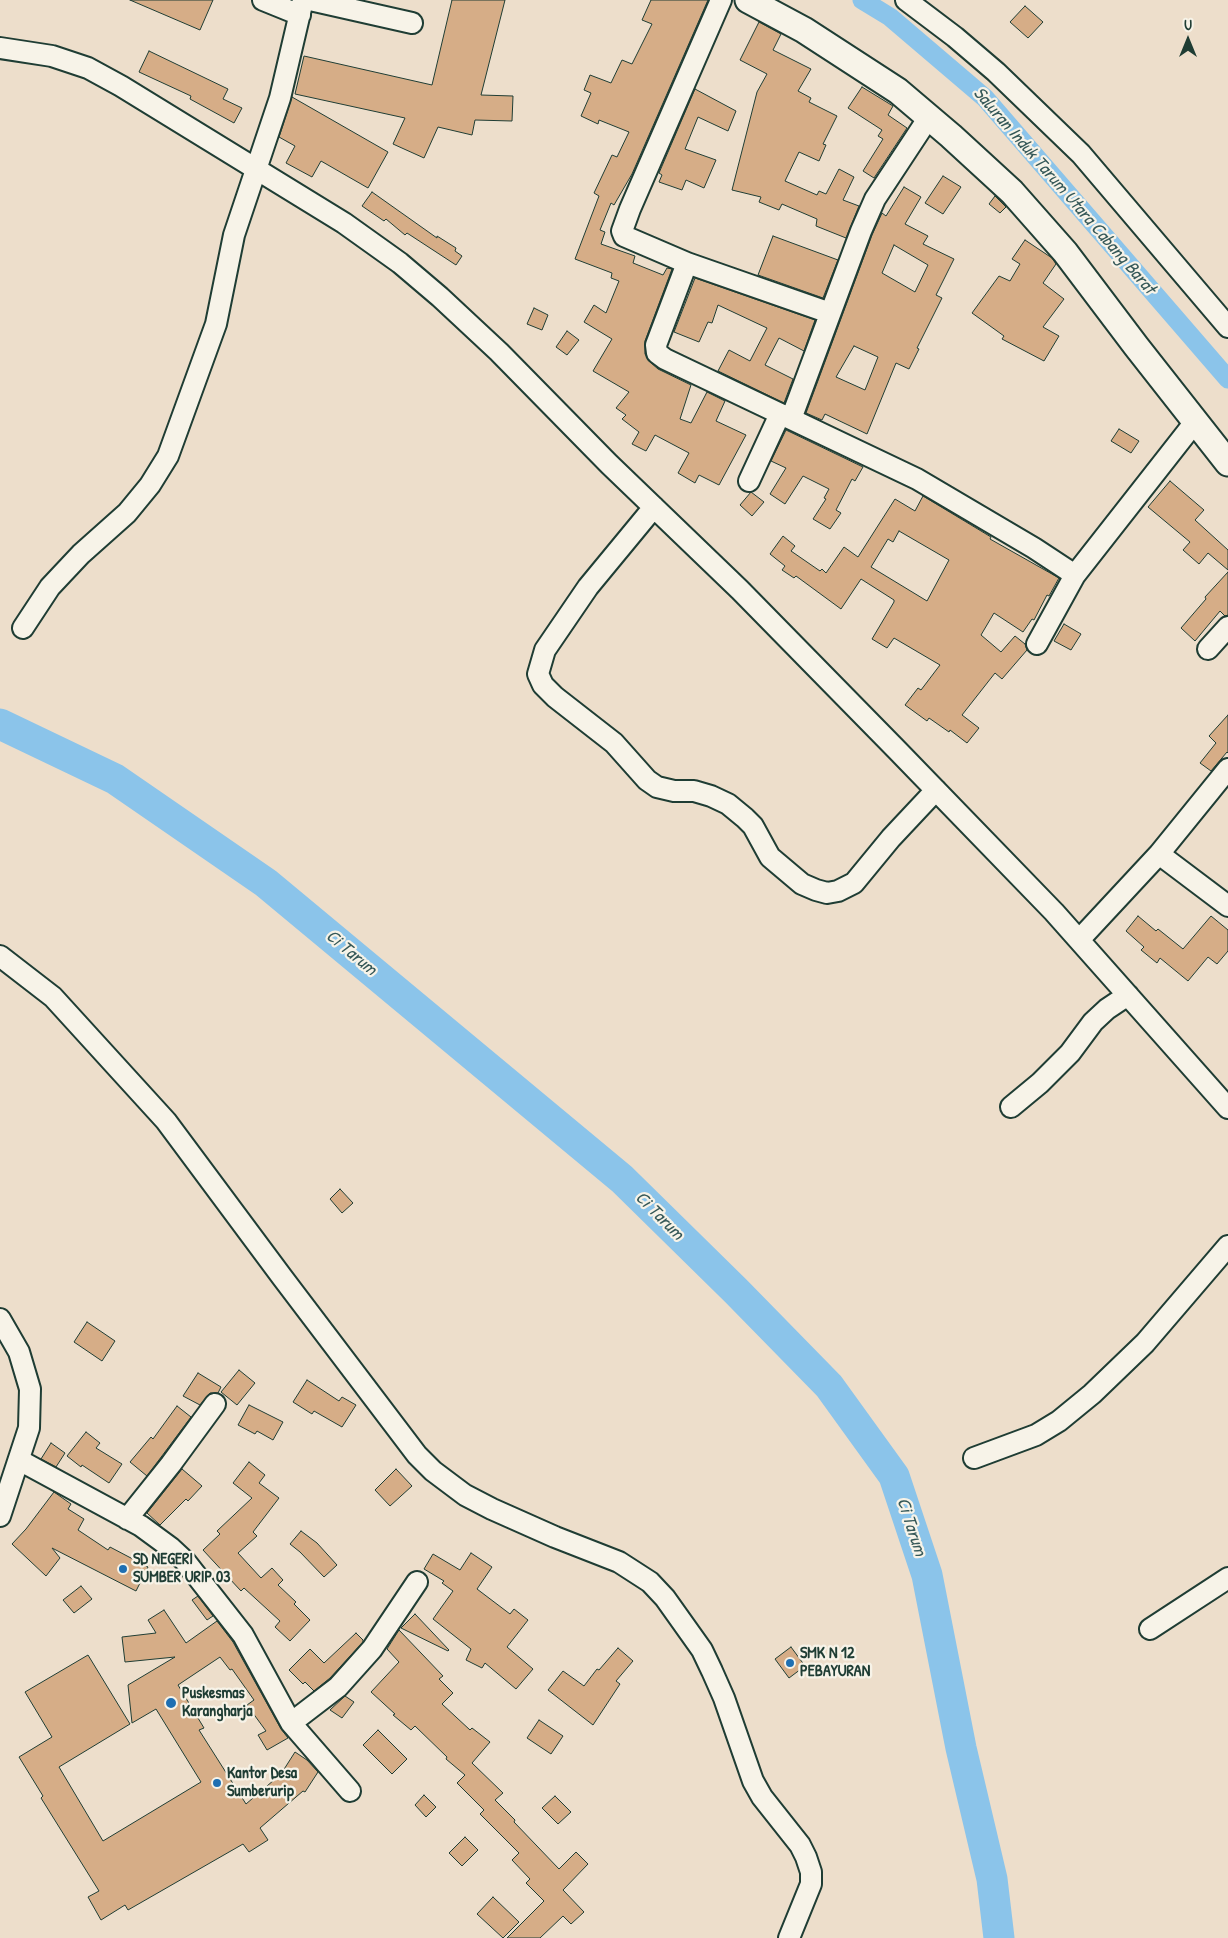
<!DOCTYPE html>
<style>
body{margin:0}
#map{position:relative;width:1228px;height:1938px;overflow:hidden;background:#eddecb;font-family:"Patrick Hand",sans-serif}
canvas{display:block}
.north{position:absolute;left:1163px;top:15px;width:50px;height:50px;-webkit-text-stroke:4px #f7f3e8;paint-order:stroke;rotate:0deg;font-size:14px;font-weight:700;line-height:20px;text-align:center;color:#1f3d34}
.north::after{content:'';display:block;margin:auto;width:18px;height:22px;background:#1f3d34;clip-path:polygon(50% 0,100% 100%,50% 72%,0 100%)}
</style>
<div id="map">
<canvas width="1228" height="1938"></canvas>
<div class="north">U</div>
</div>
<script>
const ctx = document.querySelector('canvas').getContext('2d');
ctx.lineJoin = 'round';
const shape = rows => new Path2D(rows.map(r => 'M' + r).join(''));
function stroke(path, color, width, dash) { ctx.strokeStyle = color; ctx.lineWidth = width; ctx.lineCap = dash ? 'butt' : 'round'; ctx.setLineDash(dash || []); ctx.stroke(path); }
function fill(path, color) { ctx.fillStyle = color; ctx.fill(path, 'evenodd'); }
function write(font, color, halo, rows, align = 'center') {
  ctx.font = font + ' "Patrick Hand",sans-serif'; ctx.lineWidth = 4.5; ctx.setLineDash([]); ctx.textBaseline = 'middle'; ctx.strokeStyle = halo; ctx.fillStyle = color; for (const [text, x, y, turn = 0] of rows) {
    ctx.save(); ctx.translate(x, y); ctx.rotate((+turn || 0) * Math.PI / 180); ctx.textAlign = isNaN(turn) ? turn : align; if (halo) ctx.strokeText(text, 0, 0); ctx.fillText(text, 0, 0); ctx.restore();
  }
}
const canal = shape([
 [862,0,890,17,985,98,1228,379]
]);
const river = shape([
 [0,724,115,779,266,883,622,1179,736,1291,829,1386,894,1476,927,1575,961,1748,992,1879,999,1938]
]);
const building = shape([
 [130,0,213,0,200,30,130,0],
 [452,0,505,0,481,95,513,96,512,121,475,120,472,135,438,127,424,158,393,144,405,118,295,94,304,56,432,85,452,0],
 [651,0,708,0,632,174,614,205,611,203,600,230,605,232,601,244,635,256,633,263,663,275,667,268,672,269,645,341,645,354,650,362,658,369,691,385,680,419,691,423,707,392,725,401,716,421,746,435,719,485,699,475,695,483,678,473,689,453,655,435,646,451,632,444,639,432,622,419,626,415,616,408,629,392,593,371,612,339,584,322,594,305,606,313,619,281,611,278,612,273,575,259,599,196,594,193,612,155,617,157,629,132,599,120,598,124,581,116,591,93,584,90,590,75,611,83,622,60,632,64,652,24,642,20,651,0],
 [1025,6,1043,22,1028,38,1010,22,1025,6],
 [759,22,781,34,773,50,811,69,798,91,811,98,809,102,837,116,823,144,826,145,819,161,799,152,785,181,817,195,819,191,826,194,839,169,854,177,843,200,859,206,846,238,816,226,817,219,782,204,779,210,759,202,761,197,732,190,757,92,767,74,740,60,759,22],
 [149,51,228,89,223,99,242,108,234,123,190,99,191,96,139,72,149,51],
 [862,87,893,106,888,115,907,128,874,178,863,171,883,139,878,136,882,130,848,108,862,87],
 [695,89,736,111,728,131,698,117,685,149,716,160,704,188,686,180,682,190,659,182,662,175,659,173,695,89],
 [292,97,388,152,368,188,321,161,312,177,286,163,295,146,279,137,292,97],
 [943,176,961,187,943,214,925,203,943,176],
 [904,187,921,197,905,224,928,236,923,244,954,259,936,295,942,298,917,348,919,349,909,369,896,363,867,434,825,414,822,420,806,413,872,235,882,213,886,216,904,187],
 [894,245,928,265,915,292,882,273,894,245],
 [854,346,878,357,865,390,836,377,854,346],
 [372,192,437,238,437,236,456,248,455,251,462,256,456,265,407,233,405,235,386,219,384,221,362,206,372,192],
 [995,196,1006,207,1000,213,989,204,995,196],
 [773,236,838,260,823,298,758,275,773,236],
 [1025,240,1052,258,1056,264,1043,283,1064,299,1043,327,1059,336,1044,361,1002,339,1004,336,972,313,999,276,1010,281,1020,264,1012,259,1025,240],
 [695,278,815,320,804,351,779,338,765,365,793,379,784,403,718,371,729,350,750,361,767,328,718,305,712,323,708,322,699,342,674,332,695,278],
 [534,308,548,315,542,330,527,324,534,308],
 [567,331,579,340,567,355,556,347,567,331],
 [1119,429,1139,441,1131,453,1111,441,1119,429],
 [786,430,863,467,855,481,852,479,836,510,841,513,830,529,813,519,826,499,824,498,829,489,803,476,785,504,770,494,786,468,771,461,786,430],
 [1170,481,1204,510,1195,520,1228,550,1228,570,1208,553,1199,564,1183,550,1190,542,1148,507,1170,481],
 [751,492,764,502,752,516,740,505,751,492],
 [923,496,991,537,990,539,1059,578,1049,596,1047,595,1034,620,1032,619,1023,632,994,613,981,635,1001,652,1015,636,1025,644,1027,650,1002,679,995,673,962,715,979,728,967,743,950,730,949,732,929,718,927,721,905,705,918,688,921,690,940,665,894,638,887,648,872,639,894,602,894,600,861,579,841,609,796,576,794,578,782,570,785,566,770,554,783,536,795,546,791,551,820,571,822,569,826,573,844,547,858,557,895,499,915,511,923,496],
 [899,531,949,560,927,601,871,567,888,539,893,542,899,531],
 [1228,572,1228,615,1225,616,1220,611,1195,641,1181,628,1206,599,1205,597,1228,572],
 [1064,624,1081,634,1071,650,1054,641,1064,624],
 [1228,715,1228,753,1227,752,1211,771,1200,763,1216,743,1209,736,1228,715],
 [1138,916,1156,931,1158,929,1183,949,1211,916,1228,930,1228,951,1217,964,1208,957,1188,981,1160,958,1157,963,1141,950,1144,947,1126,931,1138,916],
 [340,1189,353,1203,342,1213,330,1199,340,1189],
 [87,1322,115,1341,102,1361,74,1342,87,1322],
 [239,1370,255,1383,237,1405,221,1392,239,1370],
 [198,1373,221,1387,218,1393,210,1393,200,1405,183,1396,198,1373],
 [307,1380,339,1401,342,1397,356,1405,342,1427,314,1411,312,1414,293,1402,307,1380],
 [249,1405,283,1422,273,1440,257,1431,255,1434,238,1425,249,1405],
 [177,1406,191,1417,147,1476,130,1462,151,1437,153,1439,177,1406],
 [86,1432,100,1443,96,1448,122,1464,109,1483,82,1465,81,1467,67,1456,86,1432],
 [51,1443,65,1453,56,1467,41,1459,51,1443],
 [249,1462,265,1475,259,1483,279,1498,253,1532,257,1536,238,1553,261,1578,272,1568,283,1580,278,1585,296,1602,294,1604,310,1620,290,1641,275,1627,280,1621,244,1588,241,1591,203,1550,220,1534,217,1531,252,1498,233,1483,249,1462],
 [182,1469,202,1486,188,1501,186,1499,160,1525,147,1513,182,1469],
 [396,1469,412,1486,390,1506,375,1490,396,1469],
 [54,1492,71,1504,68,1509,84,1519,78,1530,108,1550,110,1547,148,1567,136,1591,52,1548,60,1558,46,1576,12,1544,26,1529,54,1492],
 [301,1531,317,1543,337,1565,324,1577,300,1552,290,1544,301,1531],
 [471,1553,492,1567,477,1589,510,1614,514,1609,528,1620,507,1647,533,1669,516,1689,485,1663,482,1668,466,1660,471,1649,433,1619,453,1591,442,1583,444,1581,424,1569,433,1554,460,1570,471,1553],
 [81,1586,92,1599,74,1613,63,1600,81,1586],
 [198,1596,213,1616,207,1620,192,1600,198,1596],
 [164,1610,186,1643,217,1621,233,1642,281,1729,288,1738,267,1750,258,1735,266,1731,247,1705,254,1700,232,1669,230,1670,220,1657,178,1685,204,1728,199,1730,246,1804,281,1774,295,1752,307,1760,318,1772,305,1792,303,1791,260,1828,268,1840,249,1852,243,1844,128,1910,125,1905,101,1920,88,1897,99,1891,41,1798,43,1796,19,1757,52,1737,25,1692,88,1655,130,1724,59,1767,103,1841,201,1782,156,1709,132,1723,128,1685,175,1657,125,1662,122,1637,156,1633,148,1620,164,1610],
 [415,1614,449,1650,448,1651,401,1628,415,1614],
 [399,1630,443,1676,439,1679,453,1693,442,1704,470,1730,472,1728,490,1742,472,1763,503,1793,495,1800,515,1820,514,1822,559,1869,576,1852,588,1864,563,1890,584,1912,571,1924,563,1916,540,1938,507,1938,544,1901,526,1883,530,1879,512,1860,519,1853,480,1814,484,1810,457,1783,465,1775,446,1759,447,1757,415,1726,411,1730,393,1715,395,1714,371,1692,399,1662,387,1649,399,1630],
 [356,1633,363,1640,363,1642,330,1678,314,1691,305,1682,303,1684,289,1670,310,1649,324,1663,356,1633],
 [791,1647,805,1666,789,1678,775,1659,791,1647],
 [618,1648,633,1661,616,1681,620,1684,593,1725,548,1690,563,1671,584,1686,597,1669,599,1670,618,1648],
 [345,1696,354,1702,342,1718,330,1710,345,1696],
 [539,1720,563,1736,551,1754,527,1738,539,1720],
 [378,1730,407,1759,392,1774,363,1745,378,1730],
 [424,1795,436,1807,426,1817,415,1805,424,1795],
 [555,1796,571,1812,558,1824,542,1808,555,1796],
 [465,1837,478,1850,462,1866,449,1853,465,1837],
 [493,1897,519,1922,503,1938,477,1914,493,1897]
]);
const minor = shape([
 [263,0,300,15],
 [310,0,412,23],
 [721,0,630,209,622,231,624,236,687,263,830,313],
 [906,0,955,37,996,72,1081,154,1228,327],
 [0,48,52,56,88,68,121,86,344,223,400,263,440,297,499,352,609,464,740,590,897,750,1054,912,1228,1108],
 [929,117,875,199,861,231,791,419,917,479,1034,548,1075,575,1195,422],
 [687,263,656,345,657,353,665,359,791,419],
 [749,481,780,414],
 [654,507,588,587,545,650,538,674,543,685,555,697,614,743,647,780,657,787,674,791,694,791,711,796,728,804,745,818,753,826,770,857,802,884,816,890,827,893,838,891,854,883,891,838,936,790],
 [23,628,50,587,81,554,127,513,150,485,168,456,216,324,234,235,280,98,303,0],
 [1037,644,1075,575],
 [1208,649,1228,627],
 [1159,854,1228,906],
 [1079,940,1159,854,1228,769],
 [0,956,53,997,166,1121,282,1277,417,1455,433,1471,465,1495,492,1509,555,1537,619,1562,650,1582,665,1598,702,1650,712,1671,724,1698,753,1781,762,1797,800,1845,806,1857,811,1872,811,1884,789,1938],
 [1011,1107,1040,1083,1070,1053,1093,1022,1107,1009,1128,995],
 [0,1319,19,1352,30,1389,29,1428,0,1516],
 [974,1458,1036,1435,1059,1421,1092,1394,1145,1343,1228,1246],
 [19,1460,141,1526,171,1548,185,1561,243,1635,291,1723,350,1791],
 [127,1519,171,1464,215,1404],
 [1150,1629,1228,1578],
 [291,1723,338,1687,372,1649,417,1582]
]);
const major = shape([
 [748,0,804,30,898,91,951,136,1012,192,1065,252,1136,346,1228,463]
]);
const markers = [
 [123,1569,5,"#1f6fb2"],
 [790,1663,5,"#1f6fb2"],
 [171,1703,6,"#1f6fb2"],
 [217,1783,5,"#1f6fb2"]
];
const poiNames = [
 ["SD NEGERI",133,1560],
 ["SUMBER URIP 03",133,1578],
 ["SMK N 12",800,1654],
 ["PEBAYURAN",800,1672],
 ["Puskesmas",182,1694],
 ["Karangharja",182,1712],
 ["Kantor Desa",227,1774],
 ["Sumberurip",227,1792]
];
const waterNames = [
 ["Saluran Induk Tarum Utara Cabang Barat",1064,191,49],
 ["Ci Tarum",351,953,40],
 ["Ci Tarum",659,1216,45],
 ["Ci Tarum",911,1527,72]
];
stroke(canal, '#8bc4ea', 19);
stroke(river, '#8bc4ea', 31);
fill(building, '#d6ad87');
stroke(building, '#1f3d34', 1);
stroke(minor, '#1f3d34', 24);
stroke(major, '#1f3d34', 29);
stroke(minor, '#f7f3e8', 20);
stroke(major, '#f7f3e8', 25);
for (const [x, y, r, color] of markers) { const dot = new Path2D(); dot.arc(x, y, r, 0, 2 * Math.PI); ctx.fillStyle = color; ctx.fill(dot); stroke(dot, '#f7f3e8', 2); }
write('bold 16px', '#1f3d34', '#f7f3e8', poiNames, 'left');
write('italic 18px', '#355858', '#f7f3e8', waterNames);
</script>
